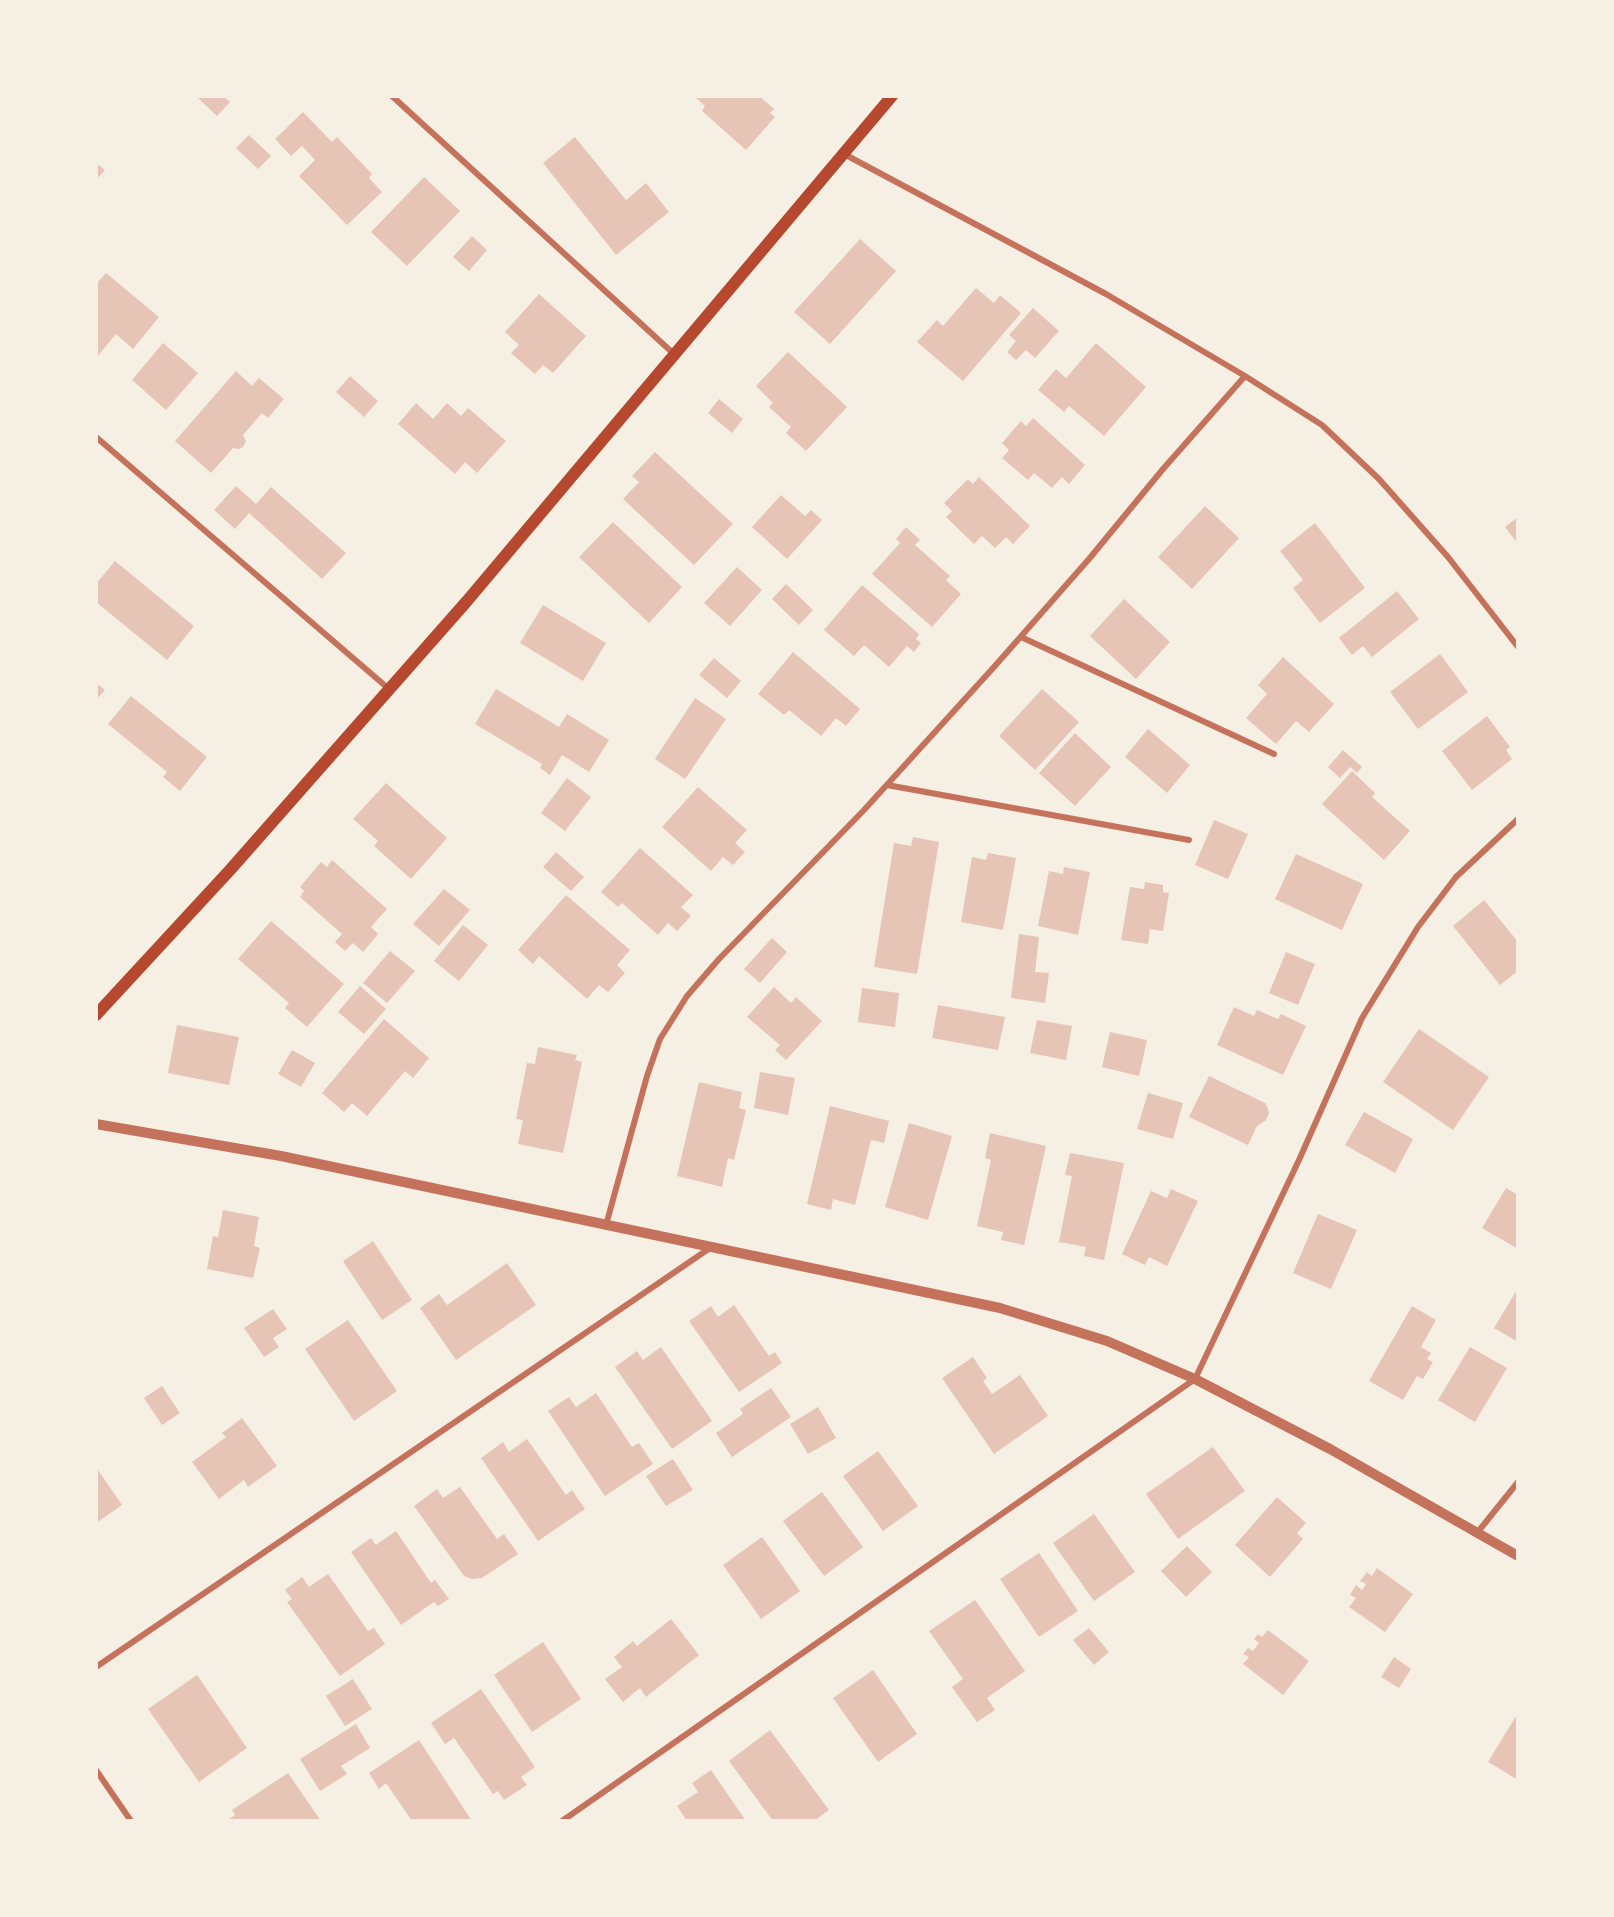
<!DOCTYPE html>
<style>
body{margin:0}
#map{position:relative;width:1614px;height:1917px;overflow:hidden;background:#f6efe4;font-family:"Roboto Serif",serif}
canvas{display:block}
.frame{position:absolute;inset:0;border:98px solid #f6efe4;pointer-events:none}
</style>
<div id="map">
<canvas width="1614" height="1917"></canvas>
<div class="frame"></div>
</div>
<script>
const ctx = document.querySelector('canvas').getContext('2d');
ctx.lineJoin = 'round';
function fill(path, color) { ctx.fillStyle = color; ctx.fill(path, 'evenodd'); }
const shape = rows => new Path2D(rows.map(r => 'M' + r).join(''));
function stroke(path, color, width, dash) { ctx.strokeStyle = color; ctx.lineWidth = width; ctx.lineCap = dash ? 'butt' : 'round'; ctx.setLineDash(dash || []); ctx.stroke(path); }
const building = shape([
 [196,96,223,96,230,102,217,116],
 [694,96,759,96,774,109,770,113,775,117,746,150,702,111,705,106],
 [303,112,332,142,337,137,372,174,369,178,382,192,347,225,299,176,315,160,302,146,291,156,275,139],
 [249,135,271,156,258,169,236,148],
 [575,137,626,200,646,183,669,212,616,255,543,163],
 [96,163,105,170,96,180],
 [424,177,460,211,407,266,371,232],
 [472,236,487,250,469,271,453,257],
 [860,239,896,271,830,344,794,312],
 [106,273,159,317,133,349,116,334,96,358,96,284],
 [976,288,994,303,1000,295,1021,313,963,381,917,342,937,320,943,326],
 [539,294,586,336,553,373,543,365,535,374,511,353,519,345,505,332],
 [1033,308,1059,331,1035,358,1026,350,1016,360,1007,352,1016,341,1009,335],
 [163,343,198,373,166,410,132,380],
 [1096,343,1146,387,1104,436,1069,406,1064,412,1038,390,1056,369,1066,378],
 [788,352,847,407,806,451,786,433,791,427,769,407,773,403,756,386],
 [236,371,252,386,259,378,284,399,268,418,262,413,243,435,246,441,243,447,239,449,233,448,211,473,175,441],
 [350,376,378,401,364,417,336,392],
 [719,399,743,419,732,433,708,413],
 [416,403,433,419,447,403,461,416,468,408,506,441,477,473,465,462,455,474,398,424],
 [1033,418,1085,465,1069,484,1062,477,1052,488,1034,473,1028,480,1002,458,1009,450,1002,443,1021,421,1026,426],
 [655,452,733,524,694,565,623,499,639,482,632,476],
 [979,477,1030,526,1013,544,1006,537,995,548,982,536,974,544,946,517,952,511,944,503,968,479,973,484],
 [236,486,256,504,271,487,346,553,322,579,249,513,235,529,214,510],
 [781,495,805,516,811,510,822,520,787,559,752,527],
 [1205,506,1239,538,1192,589,1158,557],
 [1518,517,1518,544,1505,527],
 [613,522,682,587,649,623,579,557],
 [1315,523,1365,588,1320,623,1293,588,1303,580,1280,551],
 [906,527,920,540,915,545,950,576,946,580,961,594,932,627,872,574,900,543,896,539],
 [115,561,194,626,167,660,96,602,96,584],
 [737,567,762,590,730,626,704,603],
 [786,584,813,610,799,625,772,599],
 [862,585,919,634,916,639,921,643,914,652,907,646,889,667,864,645,854,656,824,630],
 [1397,591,1419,619,1372,657,1363,646,1352,655,1339,638],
 [1124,599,1170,642,1136,679,1090,636],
 [543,605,606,643,583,681,520,643],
 [793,652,860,709,846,726,836,718,821,736,789,710,784,715,758,694],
 [1440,654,1468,692,1418,729,1390,692],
 [1283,657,1334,704,1309,732,1296,721,1276,744,1246,718,1267,694,1258,685],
 [714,658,741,681,727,698,699,675],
 [96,683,105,690,96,700],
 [496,689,559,727,567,714,609,740,589,772,562,755,550,775,540,768,542,764,475,724],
 [1042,689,1079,722,1035,770,999,736],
 [131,696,207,757,180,791,163,777,167,772,108,724],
 [695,698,726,719,685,779,655,759],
 [1487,716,1510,747,1506,750,1512,759,1472,790,1442,751],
 [1148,729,1190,765,1167,793,1125,757],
 [1075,733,1111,767,1075,806,1039,773],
 [1343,750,1362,767,1357,773,1350,767,1340,778,1328,767],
 [1352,771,1375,793,1372,797,1410,831,1384,860,1322,804],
 [567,778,591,797,565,831,541,813],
 [386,783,447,838,411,879,374,846,378,841,353,819],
 [698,787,747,830,735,843,745,852,733,865,723,857,711,871,662,827],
 [1214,820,1248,834,1228,879,1195,865],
 [913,837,939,842,917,974,874,967,894,843,911,846],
 [640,848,693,895,681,907,691,916,677,931,668,923,658,935,622,903,618,907,601,892],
 [556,852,584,877,571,891,543,867],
 [988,853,1016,858,1003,930,961,922,972,857,986,860],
 [1296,854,1363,884,1342,930,1275,899],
 [332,860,387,909,371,927,378,934,363,952,353,943,345,951,335,942,342,934,300,897,304,891,300,887,321,862,327,867],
 [1064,867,1090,872,1078,935,1038,926,1049,871,1063,874],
 [1145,882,1163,885,1163,892,1169,893,1163,931,1150,929,1148,944,1121,940,1130,887,1144,889],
 [444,889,470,910,439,946,413,924],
 [566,895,630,950,617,965,625,973,608,992,599,985,587,999,539,956,533,964,518,950],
 [1484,900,1518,942,1518,971,1500,985,1453,926],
 [271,921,344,984,307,1027,285,1008,289,1003,238,959],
 [463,925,488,945,459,981,434,961],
 [1019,934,1039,937,1035,972,1049,973,1045,1003,1011,998],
 [772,938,787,952,760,983,744,969],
 [390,951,415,971,387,1003,363,983],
 [1286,952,1315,964,1298,1005,1269,993],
 [360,986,386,1009,364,1034,338,1012],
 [774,987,791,1003,796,997,822,1021,786,1060,775,1050,780,1045,747,1017],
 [862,988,899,993,895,1027,858,1022],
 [938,1005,1005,1017,998,1050,932,1038],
 [1234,1007,1254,1016,1257,1010,1278,1019,1281,1014,1306,1026,1283,1075,1217,1045],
 [384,1019,429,1058,413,1078,405,1071,367,1116,352,1103,344,1112,322,1093],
 [1037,1020,1072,1026,1066,1060,1030,1053],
 [177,1025,239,1037,229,1085,168,1073],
 [1419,1029,1489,1077,1453,1130,1383,1082],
 [1110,1032,1147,1040,1139,1076,1102,1067],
 [538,1047,577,1055,575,1060,582,1062,563,1153,518,1144,523,1120,516,1119,527,1063,535,1064],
 [292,1050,315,1063,301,1087,278,1074],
 [760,1072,795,1078,788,1115,754,1108],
 [1209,1076,1265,1103,1267,1106,1269,1113,1266,1120,1257,1126,1248,1145,1189,1117],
 [699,1082,742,1092,739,1108,746,1110,734,1160,728,1158,722,1187,677,1176],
 [1148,1093,1183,1103,1173,1139,1137,1129],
 [830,1106,889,1121,884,1143,871,1140,855,1205,833,1199,831,1210,807,1204],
 [1364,1112,1413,1139,1395,1173,1345,1145],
 [909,1123,952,1136,928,1220,885,1207],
 [990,1133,1046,1146,1024,1245,1001,1240,1003,1232,977,1226,991,1160,985,1158],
 [1070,1153,1124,1163,1104,1260,1084,1256,1086,1247,1059,1242,1072,1176,1065,1175],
 [1506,1188,1518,1195,1518,1249,1482,1228],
 [1171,1189,1198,1201,1167,1266,1149,1257,1145,1265,1122,1254,1151,1191,1167,1198],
 [223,1210,259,1217,254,1246,260,1248,253,1278,207,1269,213,1236,218,1237],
 [1318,1214,1357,1230,1331,1289,1293,1273],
 [373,1241,412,1300,382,1320,343,1261],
 [507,1263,536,1305,456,1360,420,1308,439,1294,447,1305],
 [1518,1288,1518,1342,1494,1328],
 [734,1305,769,1356,775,1352,782,1363,739,1392,689,1321,711,1306,718,1317],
 [1412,1306,1436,1320,1421,1347,1431,1353,1427,1359,1433,1362,1423,1379,1417,1376,1403,1400,1369,1381],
 [273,1309,287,1329,273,1338,279,1347,264,1357,244,1328],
 [348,1320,397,1391,354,1421,305,1349],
 [661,1347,712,1421,672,1449,615,1367,637,1351,643,1360],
 [1470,1347,1507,1368,1475,1422,1438,1400],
 [973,1357,987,1378,983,1381,992,1394,1020,1375,1048,1416,994,1454,942,1378],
 [162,1386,180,1413,162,1425,144,1398],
 [771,1388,791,1417,732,1457,716,1433,743,1414,740,1409],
 [596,1393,632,1447,639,1443,653,1464,605,1496,548,1411,569,1397,576,1407],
 [818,1407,836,1438,808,1454,790,1424],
 [242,1418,277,1466,248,1487,244,1480,219,1499,192,1462,226,1437,222,1433],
 [527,1439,566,1495,572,1490,585,1509,538,1541,481,1458,503,1442,509,1452],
 [1213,1447,1245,1491,1178,1539,1146,1494],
 [878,1451,918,1506,883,1531,843,1476],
 [673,1459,693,1490,666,1506,646,1476],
 [96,1467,122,1505,96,1523],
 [460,1487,497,1539,504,1534,518,1554,482,1578,472,1579,464,1576,414,1506,437,1489,443,1498],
 [822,1492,863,1547,824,1576,783,1521],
 [1277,1497,1306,1523,1297,1533,1303,1539,1270,1577,1235,1545],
 [1094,1514,1135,1572,1094,1601,1053,1543],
 [396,1531,431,1583,435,1580,449,1599,438,1606,434,1602,401,1625,351,1552,371,1538,376,1545],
 [762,1537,800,1591,761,1619,723,1565],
 [1187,1546,1212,1572,1186,1597,1161,1571],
 [1039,1553,1078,1611,1039,1637,1000,1579],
 [1377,1568,1413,1594,1385,1632,1349,1607,1356,1598,1350,1595,1356,1585,1362,1590,1366,1584,1360,1581,1367,1572,1372,1576],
 [328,1574,368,1631,374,1628,385,1644,340,1676,287,1602,292,1599,285,1590,302,1577,309,1587],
 [975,1600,1025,1671,987,1698,995,1710,977,1722,952,1687,963,1679,929,1631],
 [671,1619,699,1655,646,1697,640,1688,623,1702,605,1679,622,1667,614,1657,633,1641,637,1646],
 [1089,1628,1109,1652,1094,1665,1073,1640],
 [1268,1630,1309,1661,1283,1695,1243,1664,1249,1657,1243,1654,1248,1648,1253,1651,1259,1643,1254,1639,1258,1634,1262,1637],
 [543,1642,581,1699,532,1732,494,1675],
 [1394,1657,1411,1669,1399,1688,1381,1677],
 [873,1670,917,1734,878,1762,833,1698],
 [197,1675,247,1748,199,1782,148,1709],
 [353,1679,372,1709,345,1726,326,1696],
 [481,1689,535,1767,521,1777,527,1785,504,1800,498,1791,493,1794,454,1738,445,1744,431,1723],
 [1516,1716,1518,1717,1518,1780,1488,1762],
 [356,1724,370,1748,341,1766,347,1774,320,1791,300,1759],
 [770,1730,829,1810,814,1821,773,1821,729,1761],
 [419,1740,472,1821,412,1821,386,1783,379,1789,369,1773],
 [711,1770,746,1821,687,1821,677,1806,698,1792,692,1783],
 [288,1773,321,1821,226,1821,235,1815,232,1810]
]);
const minor = shape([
 [392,96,674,354],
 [844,154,1106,294,1245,376,1322,425,1379,479,1448,557,1518,647],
 [96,437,389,689],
 [1021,637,1274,754],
 [887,785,1189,840],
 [606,1225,647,1076,660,1039,687,996,719,959,864,810,994,667,1089,559,1163,469,1245,376],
 [1477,1533,1518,1482],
 [96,1667,710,1248],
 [96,1770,131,1821],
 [562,1821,1195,1379,1299,1160,1362,1018,1418,927,1456,877,1518,819]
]);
const tertiary = shape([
 [96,1124,281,1156,1000,1308,1107,1341,1195,1379,1330,1449,1518,1556]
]);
const secondary = shape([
 [96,1015,230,870,467,601,892,96]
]);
fill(building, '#e6c5b7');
stroke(minor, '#c5725c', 6);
stroke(tertiary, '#c5725c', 10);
stroke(secondary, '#b5482f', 12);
</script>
